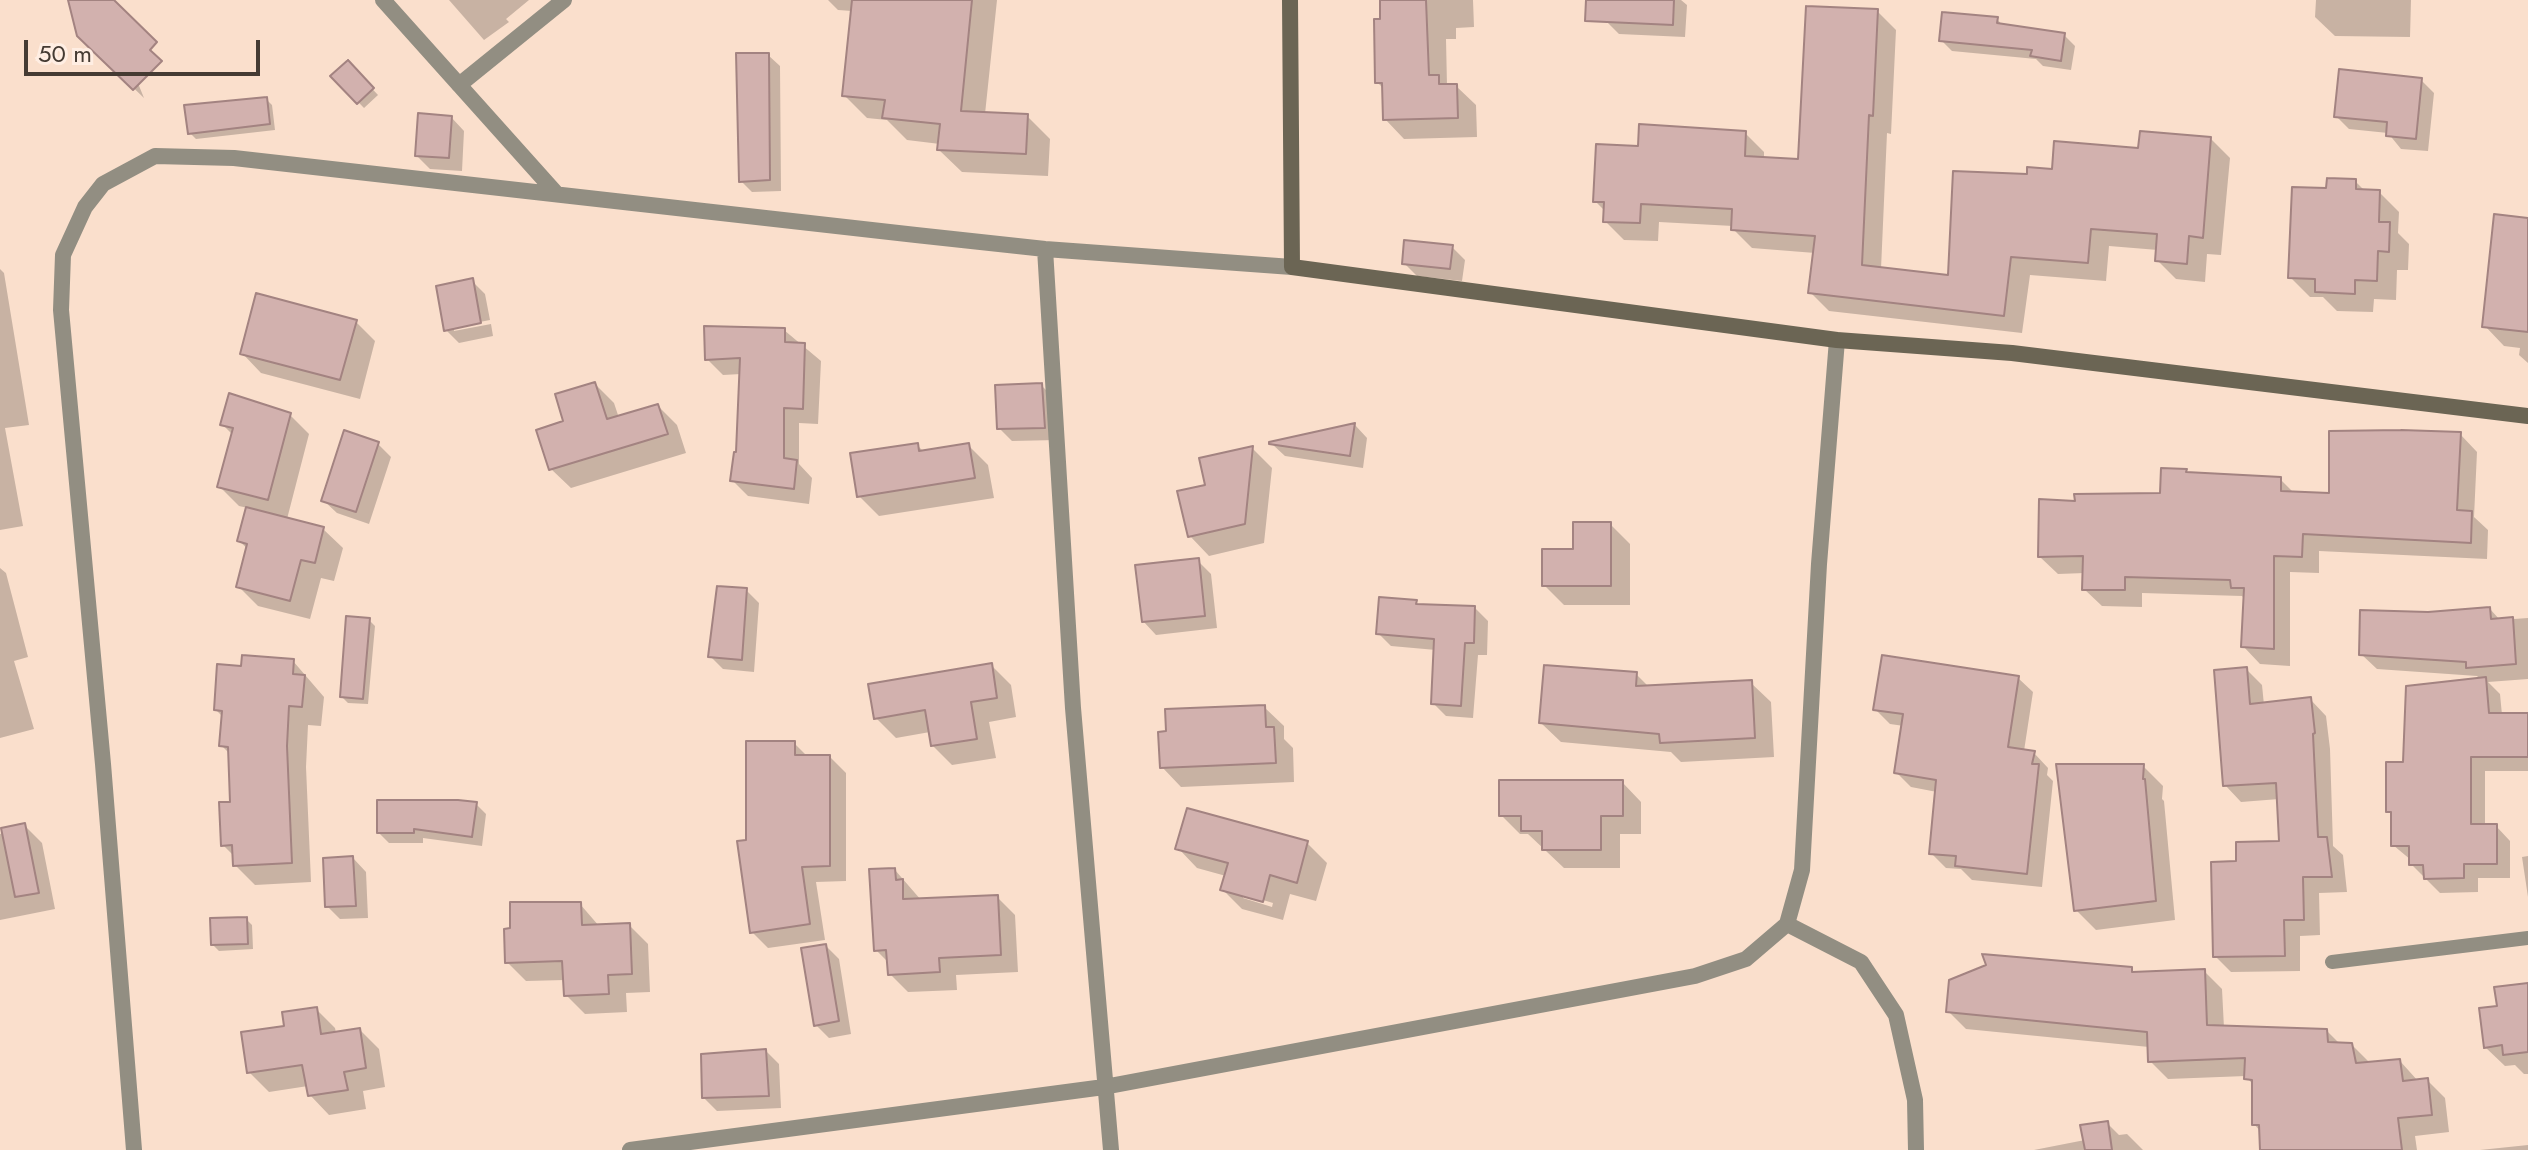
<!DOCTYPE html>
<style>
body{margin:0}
#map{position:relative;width:2528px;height:1150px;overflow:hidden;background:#fadfcc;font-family:Jost,sans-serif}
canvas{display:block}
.scale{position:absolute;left:24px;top:40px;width:236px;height:36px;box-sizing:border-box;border:4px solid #453b33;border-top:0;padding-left:10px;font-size:24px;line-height:28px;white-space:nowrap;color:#453b33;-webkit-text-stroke:6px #ffeee3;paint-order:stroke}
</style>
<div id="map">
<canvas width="2528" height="1150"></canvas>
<div class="scale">50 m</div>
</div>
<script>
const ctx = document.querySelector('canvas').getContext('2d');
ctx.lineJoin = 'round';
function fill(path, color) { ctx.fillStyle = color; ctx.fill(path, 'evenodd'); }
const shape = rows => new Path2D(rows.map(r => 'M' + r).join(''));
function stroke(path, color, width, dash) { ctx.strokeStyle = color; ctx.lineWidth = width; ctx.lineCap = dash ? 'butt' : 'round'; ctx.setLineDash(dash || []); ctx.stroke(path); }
const shadow = shape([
 [70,0,104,0,144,98,93,49],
 [449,0,529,0,506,19,509,22,484,40],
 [828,0,997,0,985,114,1027,116,1050,139,1048,176,962,172,939,150,940,144,907,140,887,120,867,118,844,95,852,11,838,10],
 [1382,0,1473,0,1474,27,1456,28,1456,39,1446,39,1447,86,1456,86,1476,105,1477,137,1404,139,1385,119,1384,89,1377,82],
 [1607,0,1681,0,1687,5,1685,37,1619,34,1606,21],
 [2316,0,2411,0,2410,37,2335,36,2315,17],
 [1877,11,1896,30,1891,134,1887,133,1881,269,1950,277,2029,176,2140,150,2211,139,2230,158,2221,255,2207,254,2205,282,2176,279,2157,260,2158,250,2109,246,2106,281,2030,275,2022,333,1829,311,1810,292,1815,253,1752,248,1733,229,1733,226,1659,222,1658,241,1624,240,1605,221,1606,212,1595,201,1640,148,1745,133,1764,152,1764,159,1800,161],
 [1997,19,2003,26,2064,35,2075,46,2071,70,2043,66,2036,59,1952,51,1941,40],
 [768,55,780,66,781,191,752,192,741,181],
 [348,63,378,95,364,108,333,76],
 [2421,80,2434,93,2428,151,2401,149,2388,133,2349,129,2336,116],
 [266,99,272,105,275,130,196,139,190,133],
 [451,117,464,131,462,171,430,169,417,156],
 [2355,181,2366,192,2379,192,2399,212,2398,233,2409,244,2408,270,2397,270,2396,300,2374,299,2373,312,2337,311,2323,297,2310,297,2290,277,2328,190],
 [2528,220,2528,363,2519,355,2520,348,2504,346,2485,326],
 [1452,247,1465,260,1462,281,1417,276,1404,263],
 [0,269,4,273,29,425,5,428,23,526,0,530],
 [472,281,485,294,490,320,454,327,454,331,491,324,493,336,459,343,446,330],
 [356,322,375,341,360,399,261,373,242,353],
 [784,330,821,361,818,424,799,423,799,464,812,478,809,504,748,496,732,480,738,454,741,374,723,375,707,359],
 [595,384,614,403,619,418,658,406,677,425,686,453,571,488,551,469,566,423],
 [1041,385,1054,398,1057,440,1012,441,999,428],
 [290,415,309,434,287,519,323,529,343,548,334,581,321,578,310,619,258,606,238,586,248,549,239,541,248,508,239,506,219,486,233,435,222,424],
 [1355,425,1367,438,1363,468,1285,456,1272,444],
 [2460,434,2477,452,2474,517,2488,530,2487,559,2319,551,2319,573,2290,572,2290,666,2260,664,2243,646,2245,599,2242,596,2142,593,2142,607,2102,606,2084,589,2085,573,2058,574,2040,557,2078,504,2162,495,2186,471,2189,474,2280,479,2295,494,2331,495],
 [378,444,391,457,369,524,337,513,323,500],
 [917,445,924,452,968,445,988,465,994,498,879,516,859,496],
 [1252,448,1272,468,1264,543,1209,556,1190,536,1207,487],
 [1610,524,1630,544,1630,605,1564,605,1544,585,1575,551],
 [1198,561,1211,574,1217,628,1156,635,1143,621],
 [0,568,6,573,28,657,14,661,34,729,0,738],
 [746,590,759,603,754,672,723,669,710,656],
 [1416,602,1420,606,1475,608,1488,621,1487,655,1478,655,1473,718,1446,716,1433,703,1436,650,1391,646,1378,633],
 [2490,609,2500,620,2528,618,2528,679,2488,682,2500,694,2502,715,2528,715,2528,771,2485,771,2485,826,2496,826,2510,841,2510,878,2478,878,2478,892,2440,893,2411,864,2411,860,2393,845,2393,816,2388,811,2405,764,2481,680,2477,676,2377,669,2361,654,2428,614],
 [369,620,375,626,368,704,348,703,342,697],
 [293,661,324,697,321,726,308,725,306,767,311,882,255,885,235,865,235,857,223,845,232,804,230,754,221,745,224,718,216,710,243,668],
 [991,665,1011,685,1016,717,989,722,996,758,952,765,933,746,930,732,896,738,876,718],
 [2246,669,2262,685,2264,705,2310,699,2326,716,2330,749,2333,846,2343,855,2347,892,2319,893,2320,935,2300,936,2300,971,2231,972,2215,956,2238,863,2282,843,2279,799,2241,802,2225,785],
 [1636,674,1650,688,1751,683,1771,702,1774,757,1681,762,1671,752,1561,742,1541,723],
 [2018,678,2033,692,2024,751,2034,753,2048,768,2047,775,2053,781,2042,887,1972,880,1961,869,1946,868,1931,853,1937,792,1911,787,1896,772,1904,726,1890,724,1875,709],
 [1264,707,1284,726,1284,739,1293,748,1294,782,1181,787,1162,767],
 [794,743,808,757,830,757,846,773,846,881,816,882,825,940,768,948,752,932,748,842],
 [2143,766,2163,786,2162,799,2164,801,2175,920,2096,930,2076,910],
 [1622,782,1641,802,1641,834,1620,834,1620,868,1564,868,1528,834,1520,834,1501,815],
 [476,804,486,814,482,846,423,838,423,843,389,843,379,833],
 [25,826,42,843,55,909,0,920,0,834],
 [1307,843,1327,863,1316,901,1290,894,1283,920,1242,909,1222,889,1226,876,1197,868,1178,848],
 [1243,894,1273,903,1272,907,1243,898],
 [2528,856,2528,897,2522,857],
 [353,858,366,872,368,918,340,919,327,906],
 [895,870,921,900,997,897,1015,915,1018,972,956,975,957,990,908,992,890,974,889,963,876,950],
 [580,904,599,926,629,925,648,944,650,992,626,993,627,1012,585,1014,566,995,565,980,526,981,507,962],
 [246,919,252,925,253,949,219,951,213,945],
 [826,946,839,959,851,1034,829,1038,816,1025],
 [2131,969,2136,974,2204,971,2222,989,2224,1028,2327,1031,2340,1044,2352,1045,2371,1064,2400,1061,2418,1081,2427,1080,2445,1098,2449,1132,2415,1136,2417,1150,2262,1150,2261,1132,2254,1124,2254,1086,2246,1076,2168,1079,2150,1061,2149,1047,1966,1029,1948,1011],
 [2528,985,2528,1074,2524,1074,2515,1065,2505,1066,2485,1047,2499,1007],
 [316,1009,335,1028,336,1033,360,1030,379,1049,385,1087,363,1091,366,1109,329,1115,310,1095,308,1086,269,1092,249,1072,286,1027],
 [766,1051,779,1064,781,1108,717,1111,704,1098],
 [2107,1123,2119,1135,2127,1134,2143,1150,2034,1150,2085,1140],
 [2528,1145,2528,1150,2480,1150]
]);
const building = shape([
 [68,0,114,0,157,42,150,50,162,61,133,90,77,36,68,0],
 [852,0,972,0,961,111,1028,114,1026,154,937,150,940,124,882,118,885,100,842,96,852,0],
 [1380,0,1426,0,1429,75,1439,75,1439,84,1457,84,1458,118,1383,120,1382,83,1375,83,1374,19,1380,19,1380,0],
 [1586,0,1674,0,1673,25,1585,21,1586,0],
 [1806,6,1878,9,1873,116,1869,115,1862,265,1948,275,1953,171,2027,174,2027,167,2052,169,2054,141,2138,148,2140,131,2211,137,2203,238,2189,236,2187,264,2155,261,2157,234,2091,229,2088,263,2011,257,2004,316,1808,293,1815,236,1731,230,1732,209,1641,204,1640,223,1603,222,1604,202,1593,202,1596,144,1638,146,1639,124,1746,131,1745,156,1798,159,1806,6],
 [1942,12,1998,17,1997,23,2065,33,2061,61,2030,56,2032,50,1939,41,1942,12],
 [736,53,769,53,770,180,739,182,736,53],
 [348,60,374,88,357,104,330,76,348,60],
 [2339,69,2422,78,2416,139,2386,136,2387,122,2334,117,2339,69],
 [267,97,270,124,188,134,184,105,267,97],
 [418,113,452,116,449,158,415,156,418,113],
 [2327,178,2356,179,2356,189,2380,190,2379,222,2390,222,2389,252,2378,251,2377,281,2355,280,2355,294,2315,292,2315,279,2288,278,2292,187,2326,188,2327,178],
 [2494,214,2528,218,2528,332,2482,327,2494,214],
 [1404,240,1453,245,1450,269,1402,264,1404,240],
 [473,278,481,323,444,331,436,286,473,278],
 [256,293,357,320,340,380,240,354,256,293],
 [704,326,785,328,785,342,805,343,803,409,784,408,784,458,797,460,794,489,730,481,734,452,736,452,740,358,705,360,704,326],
 [595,382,607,419,658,404,668,434,549,470,536,430,563,421,555,394,595,382],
 [1042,383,1045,428,997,429,995,385,1042,383],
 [229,393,291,413,268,500,217,487,233,428,220,425,229,393],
 [1355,423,1350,456,1269,444,1269,442,1355,423],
 [344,430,379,442,356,512,321,501,344,430],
 [2401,430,2461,432,2457,510,2472,511,2471,543,2303,534,2302,557,2274,556,2274,649,2241,647,2244,588,2231,588,2230,580,2125,577,2125,590,2082,590,2083,556,2038,557,2039,499,2075,501,2074,494,2160,493,2161,468,2187,469,2186,472,2281,477,2281,491,2329,493,2329,431,2401,430],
 [918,443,919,451,969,443,975,478,857,497,850,453,918,443],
 [1253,446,1245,524,1188,537,1177,491,1205,485,1199,458,1253,446],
 [246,507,324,527,315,563,301,560,290,601,236,587,247,544,237,541,246,507],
 [1573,522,1611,522,1611,586,1542,586,1542,549,1573,549,1573,522],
 [1199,558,1205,616,1142,622,1135,565,1199,558],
 [717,586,747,588,742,660,708,657,717,586],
 [1379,597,1417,600,1416,604,1475,606,1474,643,1465,643,1461,706,1431,704,1434,639,1376,634,1379,597],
 [2490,607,2491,619,2513,617,2516,664,2466,668,2466,662,2359,655,2360,610,2428,612,2490,607],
 [346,616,370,618,363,699,340,697,346,616],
 [242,655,294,659,293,674,305,675,302,707,289,706,287,746,292,863,233,866,232,845,221,846,219,802,230,802,228,747,219,746,222,711,214,710,217,664,241,666,242,655],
 [1882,655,2019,676,2008,747,2035,751,2032,764,2039,764,2027,874,1955,866,1956,856,1929,854,1936,780,1894,773,1903,714,1873,710,1882,655],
 [992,663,997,698,971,702,977,739,931,746,925,710,874,719,868,684,992,663],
 [1544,665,1637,672,1636,686,1752,680,1755,738,1660,743,1659,734,1539,723,1544,665],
 [2247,667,2250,704,2311,697,2315,733,2313,734,2318,837,2327,837,2332,877,2303,877,2304,920,2284,920,2285,956,2213,957,2211,862,2236,861,2236,842,2279,841,2276,783,2223,786,2214,670,2247,667],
 [2486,677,2489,713,2528,713,2528,757,2471,757,2471,824,2497,824,2497,864,2464,864,2464,878,2424,879,2423,865,2409,865,2409,846,2391,846,2391,812,2386,812,2386,762,2403,762,2406,686,2486,677],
 [1265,705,1266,727,1274,727,1276,763,1160,768,1158,732,1166,731,1165,709,1265,705],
 [746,741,795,741,795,755,830,755,830,866,802,867,810,924,750,933,737,841,746,840,746,741],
 [2056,764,2144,764,2143,779,2145,779,2156,901,2074,911,2056,764],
 [1499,780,1623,780,1623,816,1601,816,1601,850,1542,850,1542,831,1521,831,1521,816,1499,816,1499,780],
 [377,800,458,800,477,802,472,837,414,829,414,833,377,833,377,800],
 [1187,808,1308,841,1297,883,1270,875,1263,902,1220,890,1228,863,1175,849,1187,808],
 [25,823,39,893,15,897,1,828,25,823],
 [353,856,356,906,325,907,323,858,353,856],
 [895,868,896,880,903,879,903,899,998,895,1001,955,939,958,940,972,888,975,886,950,874,951,869,869,895,868],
 [510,902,581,902,582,925,630,923,632,974,608,975,609,994,564,996,562,961,505,963,504,929,510,928,510,902],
 [247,917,248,944,211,945,210,918,247,917],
 [826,944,839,1021,814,1026,801,948,826,944],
 [1982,954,2132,967,2132,972,2205,969,2207,1025,2327,1029,2328,1042,2352,1043,2356,1063,2400,1059,2403,1081,2428,1078,2432,1115,2398,1118,2402,1150,2260,1150,2259,1125,2252,1125,2252,1080,2244,1079,2245,1058,2148,1062,2147,1032,1946,1012,1949,980,1986,965,1982,954],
 [2528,983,2528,1052,2503,1055,2502,1045,2484,1048,2479,1008,2497,1006,2494,987,2528,983],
 [317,1007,321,1034,360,1028,366,1068,344,1072,348,1090,308,1096,302,1065,247,1073,241,1032,284,1026,282,1012,317,1007],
 [766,1049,769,1096,702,1098,701,1054,766,1049],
 [2108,1121,2112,1150,2085,1150,2080,1125,2108,1121]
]);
const lane = shape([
 [2332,962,2528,938]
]);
const street = shape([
 [383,0,556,193],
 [459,85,564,0],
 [1045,249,1073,708,1111,1150],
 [1787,924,1861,962,1896,1015,1915,1100,1916,1150],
 [134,1150,103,764,61,310,63,255,85,207,103,184,155,156,234,158,916,235,1045,249,1292,267],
 [630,1150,1104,1087,1695,976,1746,959,1787,924,1802,870,1819,564,1837,340]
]);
const secondary = shape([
 [1290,0,1292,267,1837,340,2012,353,2528,416]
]);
fill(shadow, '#0003');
fill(building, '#d2b1ae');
stroke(building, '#a38381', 2);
stroke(lane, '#928e82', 14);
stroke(street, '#928e82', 16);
stroke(secondary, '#6b6554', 16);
</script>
